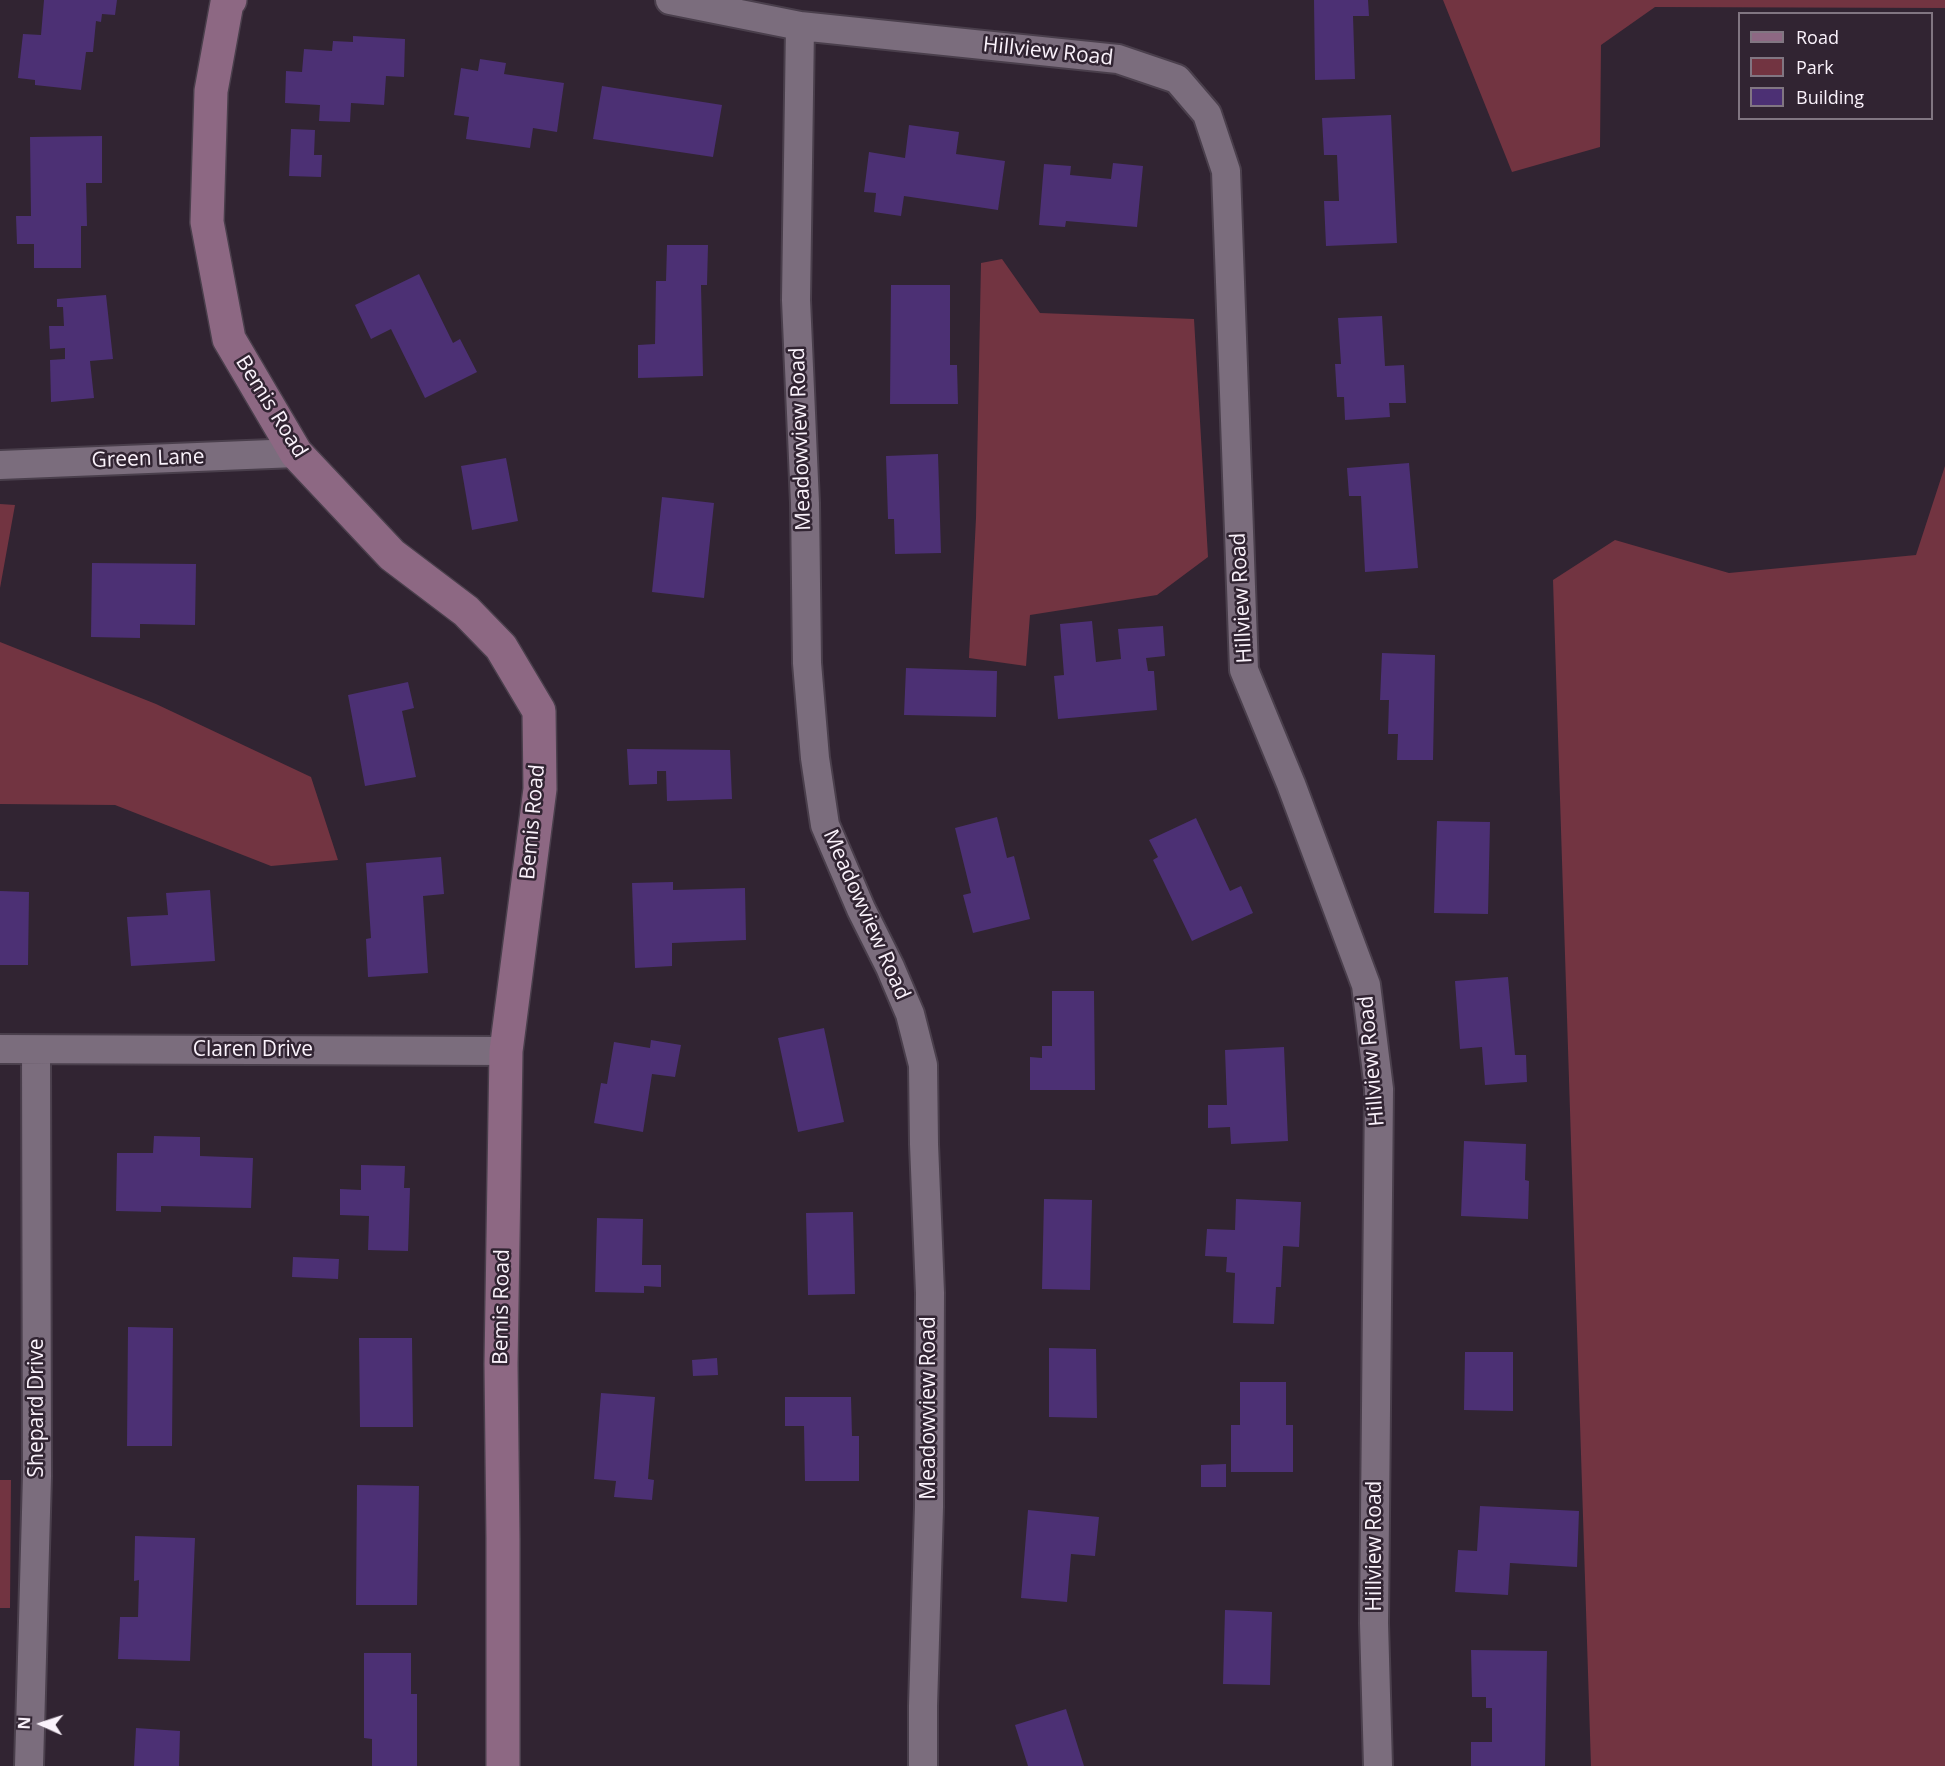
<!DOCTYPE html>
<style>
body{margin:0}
#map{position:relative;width:1945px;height:1766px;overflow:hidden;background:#312432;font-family:"Open Sans",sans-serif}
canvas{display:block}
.legend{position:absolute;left:1738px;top:12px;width:195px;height:108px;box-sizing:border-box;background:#312432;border:2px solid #817682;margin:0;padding:8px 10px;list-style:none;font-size:18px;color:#faf2fb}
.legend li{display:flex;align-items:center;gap:12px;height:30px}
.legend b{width:30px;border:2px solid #817682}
.north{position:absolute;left:12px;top:1694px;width:60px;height:60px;-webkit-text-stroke:4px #312432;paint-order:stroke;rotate:273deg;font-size:16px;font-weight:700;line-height:24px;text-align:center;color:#faf2fb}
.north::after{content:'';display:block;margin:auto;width:21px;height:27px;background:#faf2fb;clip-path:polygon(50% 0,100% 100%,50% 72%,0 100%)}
</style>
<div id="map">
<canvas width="1945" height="1766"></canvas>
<ul class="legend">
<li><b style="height:8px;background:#8d6883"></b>Road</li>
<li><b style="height:16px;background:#723441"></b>Park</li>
<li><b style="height:16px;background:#4c3074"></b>Building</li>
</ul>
<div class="north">N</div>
</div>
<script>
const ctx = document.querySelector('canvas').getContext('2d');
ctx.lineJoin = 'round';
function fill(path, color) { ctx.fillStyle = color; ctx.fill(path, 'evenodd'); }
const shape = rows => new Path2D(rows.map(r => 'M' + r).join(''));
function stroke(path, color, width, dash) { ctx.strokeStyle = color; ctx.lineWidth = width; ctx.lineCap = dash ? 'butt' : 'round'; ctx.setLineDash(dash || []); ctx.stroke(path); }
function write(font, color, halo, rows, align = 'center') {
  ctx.font = font + ' "Open Sans",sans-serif'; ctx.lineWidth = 5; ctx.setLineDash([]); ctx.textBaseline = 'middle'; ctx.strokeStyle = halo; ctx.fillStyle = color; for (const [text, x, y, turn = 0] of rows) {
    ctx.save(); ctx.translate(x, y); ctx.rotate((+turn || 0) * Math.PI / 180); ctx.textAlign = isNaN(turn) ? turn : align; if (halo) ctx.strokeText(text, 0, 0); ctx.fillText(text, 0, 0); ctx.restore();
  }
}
const green = shape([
 [1443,0,1945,0,1945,8,1655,7,1601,45,1600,147,1512,172],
 [1002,259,1040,313,1194,319,1208,557,1157,595,1030,615,1026,666,969,658,976,518,981,263],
 [1945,466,1945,1766,1591,1766,1553,580,1615,540,1729,573,1916,555],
 [0,504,15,505,0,588],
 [0,642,156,704,311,777,338,860,271,866,115,805,0,804],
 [0,1480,11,1480,10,1608,0,1608]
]);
const building = shape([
 [44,0,117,0,115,15,102,14,101,22,96,21,93,52,86,52,81,90,35,85,35,80,18,78,23,34,41,35],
 [1314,0,1368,0,1369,16,1353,16,1355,79,1315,80],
 [353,36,405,39,404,77,386,76,384,105,351,103,350,122,319,121,320,105,285,103,286,71,302,72,304,49,332,51,333,41,353,42],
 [480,59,506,63,504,74,564,83,557,132,533,128,530,148,466,139,469,117,454,115,461,68,478,71],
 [602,86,722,105,713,157,593,139],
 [1391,115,1397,243,1326,246,1324,201,1339,201,1337,155,1324,155,1322,118],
 [909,125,959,132,956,154,1005,161,998,210,904,196,901,216,874,212,876,193,864,192,869,152,905,158],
 [291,129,315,130,314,155,322,155,321,177,289,176],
 [102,136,102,183,86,183,87,226,81,226,81,268,34,268,34,244,17,244,16,216,31,216,30,137],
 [1113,163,1143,166,1137,227,1066,221,1065,227,1039,225,1044,164,1071,166,1070,175,1111,179],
 [667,245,708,245,707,285,701,285,703,376,638,378,638,345,655,344,656,281,666,281],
 [419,274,453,343,460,339,477,372,425,398,391,329,371,339,355,305],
 [891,285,950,285,950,365,957,365,958,404,890,404],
 [106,295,113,359,90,361,94,398,51,402,50,360,65,359,65,348,50,349,49,326,64,326,63,307,57,307,57,299],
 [1382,316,1385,366,1404,365,1406,403,1389,403,1390,417,1345,420,1344,397,1337,397,1335,364,1341,364,1338,318],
 [938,454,941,553,895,554,894,519,888,519,886,456],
 [506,458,518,521,472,530,461,466],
 [1409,463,1418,568,1365,572,1361,496,1349,496,1347,468],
 [662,497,714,503,704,598,652,592],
 [92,563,196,564,195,625,140,624,140,638,91,637],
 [1092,621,1096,662,1121,659,1118,629,1163,626,1165,656,1146,658,1148,671,1154,671,1157,710,1058,719,1054,676,1064,675,1060,624],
 [1382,653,1435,655,1433,760,1397,760,1398,734,1388,734,1389,700,1380,700],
 [906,668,997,671,996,717,904,715],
 [408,682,414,708,402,711,416,777,365,786,348,695],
 [627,749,730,750,732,799,667,801,666,771,657,771,657,784,629,785],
 [997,817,1007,858,1014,856,1030,919,973,933,963,895,971,893,955,828],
 [1196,818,1230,891,1241,886,1253,913,1192,941,1153,860,1158,857,1149,840],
 [1437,821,1490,822,1488,914,1434,913],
 [441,857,444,894,423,896,428,973,368,977,366,939,371,938,366,863],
 [673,882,673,890,745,888,746,940,672,943,672,966,635,968,632,883],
 [210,890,215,961,131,966,127,917,168,915,166,893],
 [0,891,29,892,28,965,0,965],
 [1508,977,1515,1055,1526,1055,1527,1082,1485,1085,1482,1047,1460,1049,1455,981],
 [1052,991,1094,991,1095,1090,1030,1090,1030,1057,1042,1058,1042,1046,1052,1046],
 [824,1028,844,1122,798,1132,778,1038],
 [651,1040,681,1045,675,1077,652,1074,643,1132,594,1123,601,1083,607,1084,614,1042,650,1048],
 [1284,1047,1288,1141,1231,1144,1230,1127,1208,1128,1208,1105,1227,1105,1225,1050],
 [154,1136,200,1137,200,1156,253,1158,251,1208,161,1206,161,1212,116,1211,117,1153,153,1153],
 [1464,1141,1526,1144,1525,1180,1529,1181,1528,1219,1461,1216],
 [361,1165,405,1166,404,1188,410,1188,408,1251,368,1250,369,1216,340,1215,340,1189,361,1190],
 [1044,1199,1092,1200,1090,1290,1042,1289],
 [1236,1199,1301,1202,1299,1247,1283,1246,1281,1287,1276,1287,1274,1324,1233,1323,1235,1273,1226,1272,1227,1257,1205,1256,1207,1229,1235,1230],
 [853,1212,855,1294,808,1295,806,1213],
 [597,1218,643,1219,642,1265,661,1265,661,1287,644,1286,644,1293,595,1292],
 [293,1257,339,1259,338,1279,292,1277],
 [128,1327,173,1328,172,1446,127,1446],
 [359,1338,412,1338,413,1427,360,1427],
 [1049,1348,1096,1349,1097,1418,1049,1417],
 [1465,1352,1513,1352,1513,1411,1464,1410],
 [717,1358,718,1375,693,1376,692,1360],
 [1240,1382,1286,1382,1286,1425,1293,1425,1293,1472,1231,1472,1231,1425,1240,1425],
 [601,1393,655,1397,648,1479,654,1480,652,1500,614,1497,616,1481,594,1479],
 [785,1397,851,1397,852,1436,859,1436,859,1481,805,1481,804,1426,785,1426],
 [1226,1464,1226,1487,1201,1487,1201,1465],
 [357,1485,419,1486,417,1605,356,1605],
 [1480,1506,1579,1511,1577,1567,1510,1563,1508,1595,1455,1592,1458,1550,1477,1551],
 [1028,1510,1099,1517,1095,1556,1071,1554,1067,1602,1021,1598],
 [135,1536,195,1538,190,1661,118,1659,120,1617,138,1617,139,1580,134,1581],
 [1225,1610,1272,1612,1270,1685,1223,1684],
 [1471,1650,1547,1651,1545,1766,1471,1766,1471,1742,1492,1742,1492,1708,1486,1708,1486,1697,1472,1697],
 [364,1653,411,1653,411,1694,417,1694,417,1766,372,1766,372,1739,364,1738],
 [1066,1709,1084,1766,1028,1766,1015,1725],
 [136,1728,180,1731,179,1766,134,1766]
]);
const street = shape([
 [670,0,800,26,1118,59,1177,79,1207,114,1226,171,1244,670,1291,784,1366,985,1379,1089,1374,1623,1378,1766],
 [800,26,796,300,805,503,807,663,815,758,825,825,861,909,890,967,910,1014,923,1065,924,1144,930,1293,929,1507,923,1706,923,1766],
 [0,465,296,453],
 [0,1049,506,1051],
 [29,1766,37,1476,36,1050]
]);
const secondary = shape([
 [230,0,227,3,211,91,207,222,229,339,296,453,392,555,466,611,501,647,539,711,540,789,506,1051,501,1364,503,1539,503,1766]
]);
const streetNames = [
 ["Hillview Road",1048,52,6],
 ["Bemis Road",271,407,58],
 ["Meadowview Road",801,439,-92],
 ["Green Lane",148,459,-2],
 ["Hillview Road",1242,598,-93],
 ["Bemis Road",533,822,-85],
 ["Meadowview Road",866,915,66],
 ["Claren Drive",253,1050],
 ["Hillview Road",1372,1061,-95],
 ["Bemis Road",502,1307,-89],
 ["Shepard Drive",37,1408,-90],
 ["Meadowview Road",929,1408,-90],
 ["Hillview Road",1375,1546,-90]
];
fill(green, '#723441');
fill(building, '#4c3074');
stroke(street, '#4a3f4c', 32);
stroke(secondary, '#4a3f4c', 36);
stroke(street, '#7b6d7d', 28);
stroke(secondary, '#8d6883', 33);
write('21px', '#faf2fb', '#312432', streetNames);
</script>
